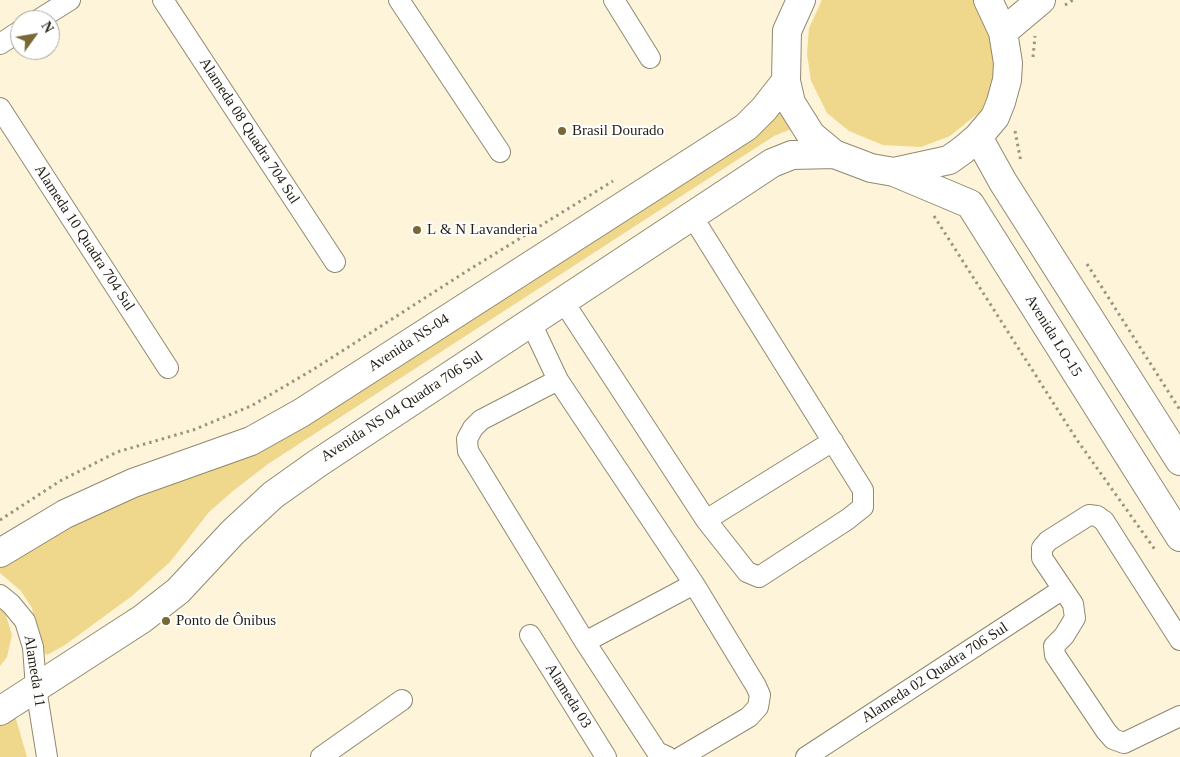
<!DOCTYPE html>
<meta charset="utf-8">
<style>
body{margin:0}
#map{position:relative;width:1180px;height:757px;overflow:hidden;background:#fdf4d9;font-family:Georgia,serif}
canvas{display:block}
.north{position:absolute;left:10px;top:10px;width:50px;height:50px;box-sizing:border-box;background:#fff;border:1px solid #a7a5a1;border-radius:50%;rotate:58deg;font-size:14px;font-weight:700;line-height:20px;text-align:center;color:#221f15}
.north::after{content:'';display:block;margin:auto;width:18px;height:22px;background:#786835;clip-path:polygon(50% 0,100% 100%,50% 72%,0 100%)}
</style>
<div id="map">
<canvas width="1180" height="757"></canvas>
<div class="north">N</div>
</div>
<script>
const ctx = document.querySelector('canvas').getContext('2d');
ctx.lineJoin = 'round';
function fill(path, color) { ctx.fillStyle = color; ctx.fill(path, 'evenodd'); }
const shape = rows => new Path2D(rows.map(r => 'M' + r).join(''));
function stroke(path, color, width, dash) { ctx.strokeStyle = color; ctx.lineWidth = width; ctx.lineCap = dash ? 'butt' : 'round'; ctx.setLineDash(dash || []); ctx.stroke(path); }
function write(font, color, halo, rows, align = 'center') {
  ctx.font = font + ' Georgia,serif'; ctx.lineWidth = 4; ctx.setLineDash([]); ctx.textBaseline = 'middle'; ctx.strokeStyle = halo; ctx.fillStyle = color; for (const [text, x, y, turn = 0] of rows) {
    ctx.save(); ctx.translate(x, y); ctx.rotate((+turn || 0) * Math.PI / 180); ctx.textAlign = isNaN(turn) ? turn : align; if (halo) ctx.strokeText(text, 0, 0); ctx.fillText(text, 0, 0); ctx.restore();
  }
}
const green = shape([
 [822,0,979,0,997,45,995,80,981,111,950,136,921,147,883,145,849,131,827,113,811,81,807,54,809,28],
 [783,103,796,127,774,136,268,464,233,491,209,512,170,562,132,596,65,645,47,655,41,650,32,608,21,591,0,573,0,565,78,518,178,480],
 [0,609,5,612,12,635,7,657,0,666],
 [14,712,27,757,0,757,0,721]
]);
const path = shape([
 [1065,5,1073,0],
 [1033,57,1035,36],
 [1015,131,1021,162],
 [934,216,1077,440,1156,551],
 [1087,264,1180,410],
 [0,520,60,481,117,452,193,430,251,406,314,369,467,271,613,181]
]);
const street = shape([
 [163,0,335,262],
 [399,0,500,152],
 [614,0,650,58],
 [38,20,70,0],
 [0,44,20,31],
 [0,108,168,368],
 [692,216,863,490,863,507,848,519,759,577,747,572,706,520],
 [563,301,706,520,833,441],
 [531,323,558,380,694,584,756,686,760,695,758,707,749,717,681,757],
 [558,380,481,420,473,428,467,439,468,451,585,642,657,752,668,757],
 [0,595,11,604,25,621,33,647,36,688,47,757],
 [530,635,606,757],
 [1180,640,1104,521,1097,516,1089,515,1048,541,1042,548,1042,558,1073,604,1075,618,1064,636,1054,646,1055,655,1106,731,1113,739,1124,743,1180,716],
 [585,642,694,584],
 [321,757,402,700],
 [806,757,1063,589]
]);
const secondary = shape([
 [801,0,787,31,786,81,791,103,811,135,834,154,871,168,894,172,949,160,963,150,978,137,995,117,1001,102,1007,80,1008,63,1003,32,988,0],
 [1003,32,1041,0],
 [978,137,1003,182,1180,461],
 [894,172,970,204,1180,537],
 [0,553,65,514,133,483,251,441,301,413,746,127,764,109,786,81],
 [0,711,142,619,178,591,233,532,273,495,318,463,772,163,792,155,834,154]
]);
const markers = [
 [562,131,5,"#786835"],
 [417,230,5,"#786835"],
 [166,621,5,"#786835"]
];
const streetNames = [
 ["Alameda 08 Quadra 704 Sul",249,131,57],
 ["Alameda 10 Quadra 704 Sul",84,238,57],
 ["Avenida LO-15",1053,336,58],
 ["Avenida NS-04",409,343,-33],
 ["Avenida NS 04 Quadra 706 Sul",402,407,-33],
 ["Alameda 11",34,671,81],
 ["Alameda 02 Quadra 706 Sul",935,673,-33],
 ["Alameda 03",568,696,58]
];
const poiNames = [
 ["Brasil Dourado",572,131],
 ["L & N Lavanderia",427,230],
 ["Ponto de Ônibus",176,621]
];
fill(green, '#efd78c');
stroke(street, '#908970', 22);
stroke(secondary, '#908970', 30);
stroke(path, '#9b9481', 3, [2.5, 4]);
stroke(street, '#fff', 20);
stroke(secondary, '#fff', 28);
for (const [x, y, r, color] of markers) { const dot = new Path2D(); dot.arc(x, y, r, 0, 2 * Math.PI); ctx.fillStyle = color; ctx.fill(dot); stroke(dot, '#fff', 2); }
write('15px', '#221f15', '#fff', streetNames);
write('15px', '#221f15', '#fff', poiNames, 'left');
</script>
